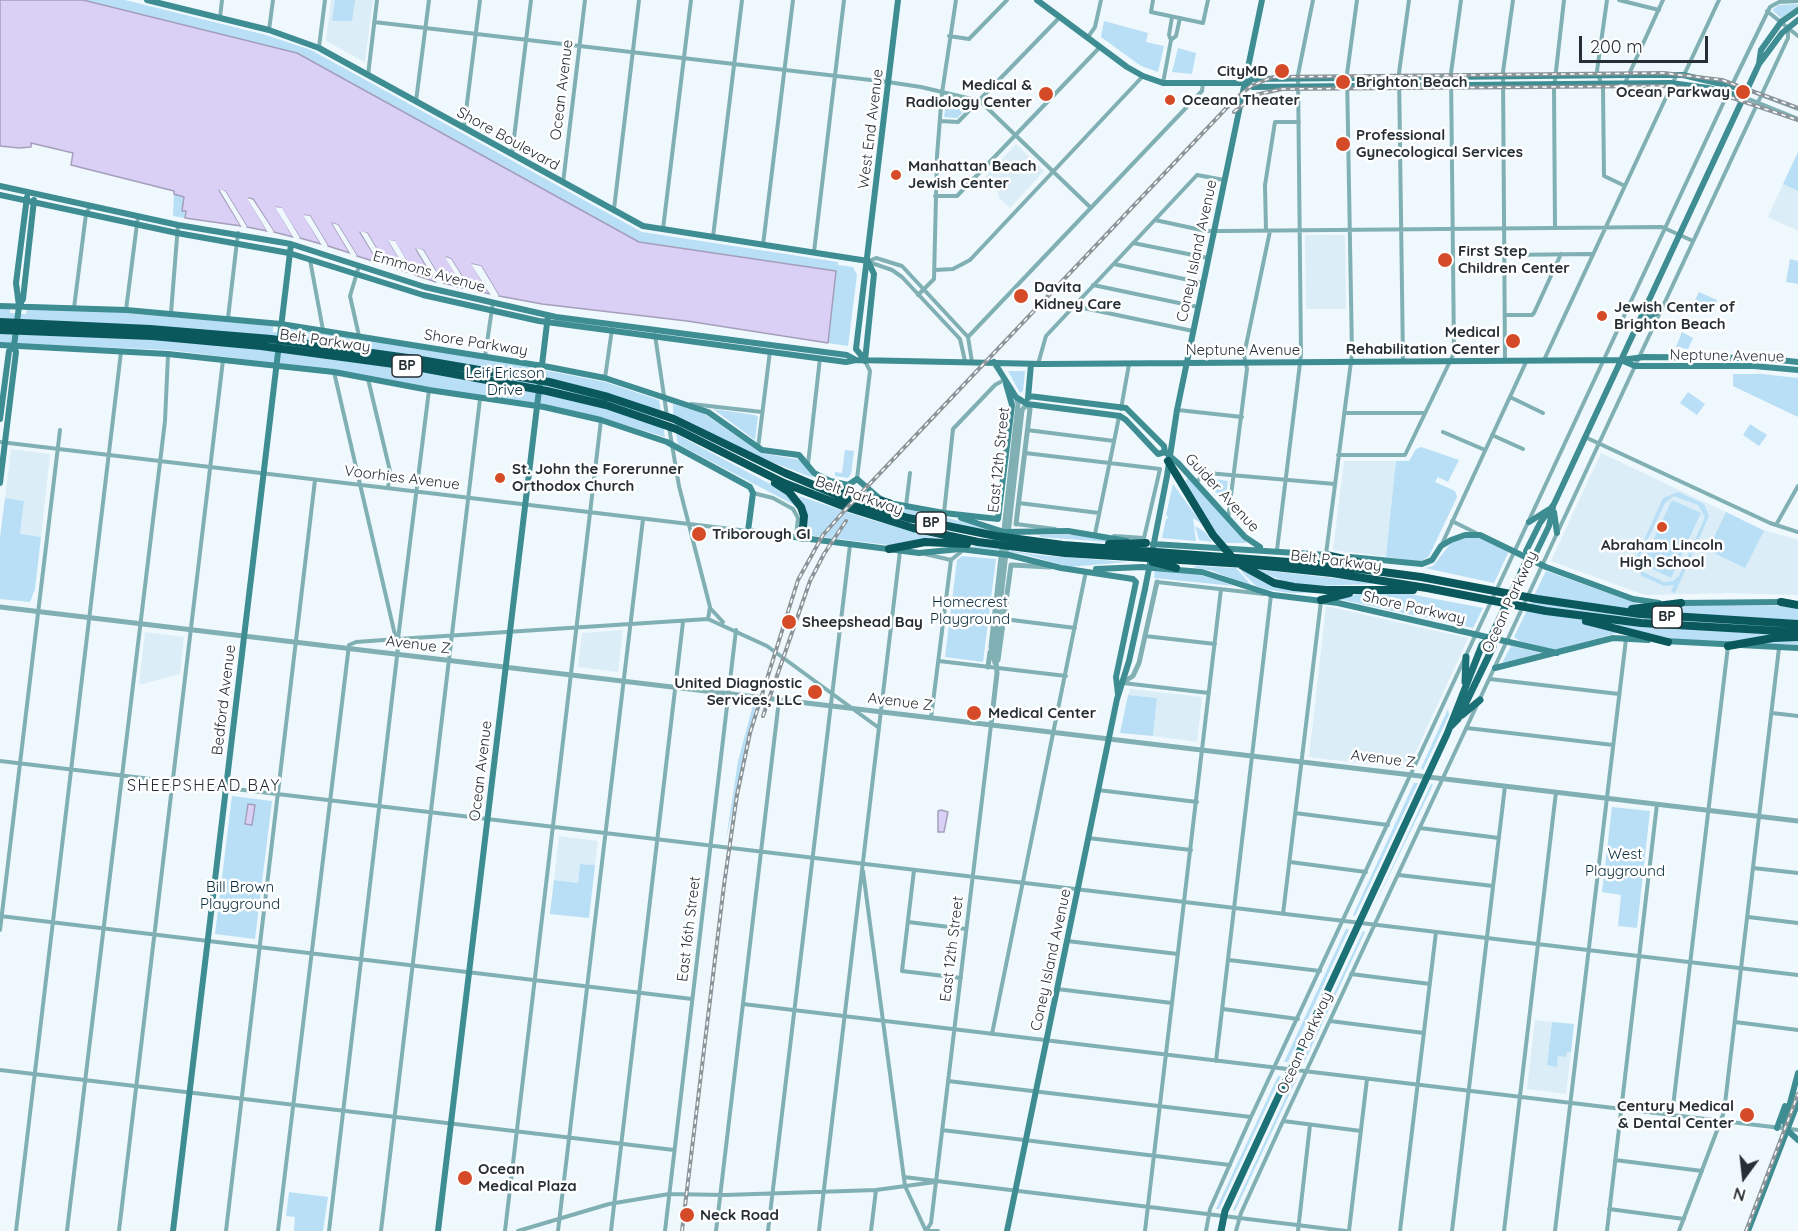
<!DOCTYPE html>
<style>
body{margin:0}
#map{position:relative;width:1798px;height:1231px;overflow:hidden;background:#eff8fd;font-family:Quicksand,sans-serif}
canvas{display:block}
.north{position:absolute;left:1714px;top:1147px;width:60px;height:60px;-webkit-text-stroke:4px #fff;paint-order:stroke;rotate:195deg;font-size:16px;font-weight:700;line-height:24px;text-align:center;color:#262f34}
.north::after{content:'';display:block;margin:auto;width:21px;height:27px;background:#262f34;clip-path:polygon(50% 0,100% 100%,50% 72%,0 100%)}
.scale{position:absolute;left:1579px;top:36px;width:129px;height:27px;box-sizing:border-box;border:3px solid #262f34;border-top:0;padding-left:8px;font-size:18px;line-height:21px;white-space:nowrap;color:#262f34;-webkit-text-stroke:4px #fff;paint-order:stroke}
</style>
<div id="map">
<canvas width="1798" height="1231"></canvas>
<div class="north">N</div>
<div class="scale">200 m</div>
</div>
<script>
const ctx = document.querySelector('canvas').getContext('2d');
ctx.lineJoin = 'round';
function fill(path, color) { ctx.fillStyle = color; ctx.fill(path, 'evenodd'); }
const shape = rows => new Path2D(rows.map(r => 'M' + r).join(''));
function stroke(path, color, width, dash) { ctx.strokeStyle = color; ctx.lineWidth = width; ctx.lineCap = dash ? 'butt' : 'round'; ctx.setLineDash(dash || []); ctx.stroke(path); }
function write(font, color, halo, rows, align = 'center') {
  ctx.font = font + ' Quicksand,sans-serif'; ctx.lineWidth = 5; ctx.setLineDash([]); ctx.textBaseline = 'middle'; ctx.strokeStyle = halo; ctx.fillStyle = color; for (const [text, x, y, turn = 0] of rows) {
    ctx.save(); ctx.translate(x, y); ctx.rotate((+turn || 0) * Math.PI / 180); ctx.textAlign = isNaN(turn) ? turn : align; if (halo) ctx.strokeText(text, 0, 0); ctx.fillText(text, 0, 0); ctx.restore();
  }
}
const built = shape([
 [331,0,373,0,365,62,326,41],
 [1016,144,1044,171,1010,208,999,198,997,189,985,177],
 [1783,184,1798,191,1798,231,1768,217],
 [1305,235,1345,235,1346,309,1306,309],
 [11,449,50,454,41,537,20,535,24,501,5,498],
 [1601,453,1764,530,1798,540,1798,595,1730,593,1645,595,1551,561],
 [1344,461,1396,461,1395,468,1410,471,1455,491,1457,497,1429,556,1421,561,1333,550],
 [1326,606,1468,638,1408,769,1309,757],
 [623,630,618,672,578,667,582,633],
 [145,632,184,637,180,674,139,685],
 [1130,689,1202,697,1197,742,1153,736,1157,698,1128,695],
 [559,836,598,841,595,865,580,864,578,883,554,880],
 [1535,1020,1552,1022,1547,1065,1557,1066,1558,1056,1566,1057,1567,1051,1571,1052,1566,1094,1527,1089]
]);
const green = shape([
 [83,0,125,0,266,35,311,50,642,232,838,262,838,265,853,267,857,275,848,346,828,343,836,271,639,242,297,53],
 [335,0,355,0,352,21,332,21],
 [1798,4,1798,6,1781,18,1772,10,1779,5],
 [1104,21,1148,33,1146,42,1164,46,1158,72,1141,66,1101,37],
 [1178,48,1196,53,1192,74,1172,72],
 [947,99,970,103,970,105,957,118,944,117],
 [1798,152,1798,191,1783,184],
 [174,194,184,197,185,218,173,216],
 [1790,259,1798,261,1798,284,1786,282],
 [1699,292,1717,300,1715,307,1695,300],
 [0,308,10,308,10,313,26,314,27,309,90,310,273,326,273,332,287,333,288,328,533,366,533,368,605,382,659,400,665,437,596,416,268,362,168,350,0,343],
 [1682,332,1693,338,1688,349,1676,347],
 [1008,371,1025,371,1023,391,1020,393],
 [1733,374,1762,374,1798,378,1798,417,1733,386],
 [1688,392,1705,404,1697,415,1680,403],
 [673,404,703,413,761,453,801,460,813,478,759,457,673,414],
 [713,409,755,415,758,417,755,440],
 [1750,424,1767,435,1759,446,1743,435],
 [676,434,787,493,796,506,678,444],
 [1421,447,1459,460,1448,482,1438,477,1435,482,1455,491,1457,497,1429,556,1421,561,1386,557,1396,461,1409,461,1416,449],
 [845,450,854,451,851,474,848,478,835,476,835,472,842,473],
 [1188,478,1243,538,1247,543,1222,543,1196,503,1185,481],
 [1208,478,1228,481,1225,502,1205,481],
 [1173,484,1202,524,1193,518,1196,541,1162,538,1166,519,1169,518,1166,515],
 [1678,492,1704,504,1709,516,1675,593,1671,592,1674,585,1664,586,1642,576,1634,562,1663,498],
 [1674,496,1698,505,1705,517,1679,576,1673,581,1664,582,1643,572,1638,560,1665,503],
 [799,496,868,519,939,539,888,545,815,536,808,534,805,527,804,505],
 [849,496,952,519,996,532,1026,534,1014,536,918,517],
 [5,498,24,501,20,534,41,537,35,589,30,602,0,599,0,537],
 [1672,500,1701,513,1671,578,1642,564],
 [1726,512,1764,531,1745,568,1708,550],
 [1195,526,1205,532,1212,542,1199,540],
 [1039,535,1078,535,1107,539,1108,542,1040,537],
 [1461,538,1481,538,1509,551,1494,583,1425,568,1433,566,1451,543],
 [980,546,1038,555,1128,562,1069,567,1024,554,969,547],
 [962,556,996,559,983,662,945,657,957,560],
 [1196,566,1236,568,1253,587,1213,571,1193,567],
 [1155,568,1196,573,1234,586,1154,578],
 [1243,569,1256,577,1339,593,1291,593,1269,590,1256,586,1241,571],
 [1253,569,1350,580,1375,584,1313,586,1289,583],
 [1546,571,1642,605,1798,606,1798,645,1685,640,1617,633,1555,650,1520,641,1514,637],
 [1400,591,1420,596,1483,608,1473,628,1338,599,1361,593],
 [1511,646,1541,653,1502,663],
 [1128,695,1157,698,1153,736,1120,733],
 [753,705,756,705,726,840,738,761],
 [1448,709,1449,715,1423,770,1421,768],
 [1414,783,1418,783,1355,916,1353,915],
 [1431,784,1433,785,1370,915],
 [232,796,272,801,255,939,215,934],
 [1612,807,1650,811,1637,928,1618,926,1621,895,1602,892],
 [580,864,595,865,589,918,550,914,554,880,578,883],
 [1346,929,1349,929,1288,1062,1284,1062],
 [1363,931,1365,932,1304,1063,1302,1062],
 [1552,1022,1574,1024,1571,1052,1567,1052,1566,1057,1558,1056,1557,1067,1547,1065],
 [1278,1076,1281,1076,1219,1209,1216,1209],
 [1295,1077,1297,1078,1235,1211,1233,1210],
 [289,1192,328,1197,323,1231,294,1231,295,1217,286,1216]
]);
const water = shape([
 [0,0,83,0,297,53,639,242,836,271,828,343,687,321,542,304,499,296,481,266,472,264,490,294,470,289,451,259,446,257,463,288,443,283,423,250,416,249,436,282,415,275,394,241,389,241,407,272,386,265,367,233,360,232,379,263,357,256,338,225,332,223,350,253,328,246,310,216,304,215,321,244,300,238,281,208,276,207,293,237,274,232,253,199,248,198,267,231,247,227,225,191,219,190,241,226,185,218,186,211,182,211,184,197,174,194,174,191,71,165,73,153,31,143,31,147,19,148,0,146,0,0],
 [248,804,255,805,252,825,245,824,248,804],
 [941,810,948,812,944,832,938,832,938,811,941,810]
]);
const pier = shape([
 [219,189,225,191,247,227,241,226],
 [247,198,253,200,274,232,267,231],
 [275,207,282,208,300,238,293,237],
 [303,215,310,216,328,246,321,244],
 [332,223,338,225,357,256,350,253],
 [360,231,367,233,386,265,379,263],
 [388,240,395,241,415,275,407,272],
 [416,248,423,250,443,283,436,282],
 [445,257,451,259,470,289,463,288],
 [471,264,481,266,499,296,495,295,478,268,493,294,490,294]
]);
const minor = shape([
 [1153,0,1151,12,1203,23,1208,0],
 [1607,0,1597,71,1603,89,1604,176,1623,185],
 [1619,0,1659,10],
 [1767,11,1798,36],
 [220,18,222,0],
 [374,22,888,82,921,87,980,101,1091,208],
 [269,30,273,0],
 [949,36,969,39,1007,0],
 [1088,37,1095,27,1101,0],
 [1171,40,1169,35,1172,17],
 [319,47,325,0],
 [368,75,377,0],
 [1684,75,1719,0],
 [1163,83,1171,40,1176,36,1180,18],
 [1625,83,1663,0],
 [1732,85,1770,7,1779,2,1798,1],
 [1748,90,1798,109],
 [1744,97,1798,119],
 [416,101,429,0],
 [940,121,958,122,1060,17],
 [464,127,480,0],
 [512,154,531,0],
 [563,183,585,0],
 [935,196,957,196,1100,47],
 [614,209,639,0],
 [1155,220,1206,231,1223,231,1662,227,1693,241],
 [1555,228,1554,89,1564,0],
 [663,229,691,0],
 [1266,231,1265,185,1275,122,1299,122],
 [713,237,742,0],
 [1133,243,1208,258],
 [763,245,793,0],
 [814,252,844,0],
 [1504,255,1591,254],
 [310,260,323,330],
 [869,261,876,258,902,266,968,337],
 [869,262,892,270,902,277,960,339,965,361],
 [1114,264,1203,283],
 [935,270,953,269,970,260,1143,76],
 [1093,285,1198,307],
 [918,295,934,279,937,156,942,93,956,0],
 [1074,306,1193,331],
 [74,308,86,214,90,206],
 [126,310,138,216],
 [171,313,178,225],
 [1505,315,1532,315,1534,313,1561,254],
 [228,318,238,233],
 [655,335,667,416],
 [359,336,350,296,359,266],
 [968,337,1202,91,1203,83],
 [968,337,972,362],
 [485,356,493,302],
 [1505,360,1503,72,1513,0],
 [1544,360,1676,76],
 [1403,361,1399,73,1409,0],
 [1038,364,1046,336,1197,175,1224,180],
 [605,378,612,329],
 [368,379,390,471,388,488],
 [1510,397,1543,413],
 [691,404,762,412],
 [1121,409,1129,364],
 [1178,410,1242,417],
 [1344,413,1425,413],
 [669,427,679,486,710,607,708,619],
 [1027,430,1114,441],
 [1443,432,1485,450],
 [1492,435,1523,449],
 [1585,437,1770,523,1798,532],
 [0,442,748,531],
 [758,448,770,351],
 [1025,453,1160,469,1144,538,1114,536],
 [1338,455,1405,455,1454,353,1451,73,1461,0],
 [808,464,820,358],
 [857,479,870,371,865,361],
 [1196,482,1207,473,1335,484],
 [753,493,773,498,793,509,798,518,796,537],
 [1019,503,1099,513],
 [906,506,910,473],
 [944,513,953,429,995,385,1004,380],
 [1228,519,1247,369,1244,355,1270,231],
 [1452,521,1476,533],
 [1016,524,1055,529],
 [1776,525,1798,486],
 [1095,534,1119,417],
 [1442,544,1527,360],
 [1277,550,1301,355,1298,75,1313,0],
 [925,554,951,560],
 [1326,554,1352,354,1347,74,1357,0],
 [1157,582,1264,594],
 [710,608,723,622],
 [1004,619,1075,628],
 [1145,636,1215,644],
 [398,639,429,390],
 [939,661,1066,676],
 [1490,679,1619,694],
 [1123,683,1209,693],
 [1772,713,1798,716],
 [931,718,951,560,962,551],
 [1467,728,1613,745],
 [0,761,1798,975],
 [1098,790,1197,802],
 [1295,813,1388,825],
 [1420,828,1499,838],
 [1088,838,1191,850],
 [1290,862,1366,872],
 [1753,868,1798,873],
 [914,870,902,971,961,978],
 [863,871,905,1186,926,1231,938,1231],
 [1399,875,1493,886],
 [1283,914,1321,601],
 [0,916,692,999],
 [1748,917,1798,923],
 [908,922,966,929],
 [0,930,60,430],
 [1067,941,1178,954],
 [1229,960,1320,971],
 [1351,974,1430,984],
 [1057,989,1172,1003],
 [743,1004,1798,1130],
 [1223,1009,1298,1019],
 [1330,1021,1424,1033],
 [1735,1022,1798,1030],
 [992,1034,1086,571],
 [1216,1061,1271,595],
 [0,1070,674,1150],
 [948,1081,1251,1117],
 [1672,1115,1728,646],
 [1283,1121,1361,1131],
 [942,1130,1230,1165],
 [1615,1160,1702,1171],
 [904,1177,1346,1231],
 [1609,1209,1684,1219],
 [16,1231,121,352],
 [67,1231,165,421,168,355],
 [119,1231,223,360],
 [226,1231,315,480],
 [278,1231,349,645,356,642,398,639,708,619,767,646,879,728],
 [329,1231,398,648,334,372],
 [381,1231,480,399],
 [505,1231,601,420],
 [518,1231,609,1204,669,1194,725,1195,876,1190,935,1182],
 [558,1231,643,519],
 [611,1231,683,622],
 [665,1231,736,630],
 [716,1231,779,700],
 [768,1231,850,545],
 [819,1231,900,551],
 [871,1231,876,1190],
 [926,1231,931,1223,991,725],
 [1145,1231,1221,589],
 [1206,1231,1210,1209,1251,1117,1728,93],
 [1236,1231,1241,1213,1283,1121,1788,38,1788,28],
 [1298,1231,1310,1125],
 [1349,1231,1367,1079],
 [1400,1231,1436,932],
 [1452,1231,1505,786],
 [1504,1231,1556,792],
 [1555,1231,1626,639],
 [1607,1231,1657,804],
 [1679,1231,1724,1112,1779,648]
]);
const tertiary = shape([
 [1016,524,1030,409,1027,404],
 [1008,535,1022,410,1027,404],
 [0,607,1798,821],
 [998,660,1011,565,1050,567],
 [995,663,991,647,1018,404,1016,397],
 [988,667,990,652],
 [1122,683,1133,676,1139,663,1157,582],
 [991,725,997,673,995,650,1007,544]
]);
const secondary = shape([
 [147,0,269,30,319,48,643,226,868,261,874,274,865,361],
 [1037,0,1127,67,1143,76,1163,83,1244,83,1253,87,1671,83,1708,88,1743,97],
 [1759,64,1782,33,1798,20],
 [1244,83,1253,79,1629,75,1683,75,1747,90],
 [0,186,178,225,291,244,425,287,556,317,847,355,856,360],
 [0,195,177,233,289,253,423,295,539,321,846,362,856,360,1043,364,1621,360,1644,357,1761,358,1798,362],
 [0,306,126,310,281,324,549,367,605,378,708,412,762,450,799,455,814,473,830,481,848,485,857,479,879,498,889,503,944,513,998,519,1012,405,1006,384],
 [19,306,16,283,27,197],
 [1639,322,1661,310],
 [0,345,168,354,334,372,429,390,544,407,601,420,667,442,750,487,753,493,748,531,919,553,960,549,1009,555,1061,568,1133,579,1136,582,1116,677,1118,694],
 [865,360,856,349,898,0],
 [1621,360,1635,366,1754,366,1798,370],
 [994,362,1016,397,1027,404,1120,416,1126,420,1158,454,1165,452,1178,463,1245,537,1260,547],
 [1029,396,1126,408,1164,446,1165,452],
 [1028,398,1031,364],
 [0,419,9,351,14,346],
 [0,483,16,352,14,346,19,306,23,299,34,200],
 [1554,512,1557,533],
 [961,518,1004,532,1068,531,1127,541],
 [1529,522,1548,510],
 [1153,544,1328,555],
 [1350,557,1422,564,1432,560,1441,546,1451,540,1465,535,1480,535,1546,567,1633,599,1659,603],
 [1528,558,1526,551,1540,523,1554,504,1759,64,1761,50,1781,22,1798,10],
 [1528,558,1535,555,1549,526,1553,507],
 [1096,569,1142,567,1202,572,1273,595,1338,603,1557,653],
 [1679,603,1785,602],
 [1664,641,1798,648],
 [1495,668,1613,638,1648,640],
 [1777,1128,1785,1106],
 [1786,1129,1785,1122,1798,1073],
 [1786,1129,1798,1140],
 [173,1231,291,244],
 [438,1231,548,315],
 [1007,1231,1117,699,1129,661,1145,589,1167,476,1177,410,1262,0],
 [1748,1231,1798,1102]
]);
const primary = shape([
 [1465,682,1466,657],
 [1462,715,1480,700],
 [1451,726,1458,719,1493,647,1491,637],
 [1221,1231,1225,1211,1447,734,1482,645,1491,637,1528,558]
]);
const motorway = shape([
 [0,322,150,329,271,339,415,359,549,382,608,397,674,419,785,473,849,500,908,518,996,536,1063,545,1329,565,1421,577,1537,599,1640,614,1798,624],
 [0,330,152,336,261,346,416,367,547,391,606,405,676,429,784,483,843,506,913,528,978,542,1065,553,1246,564,1332,573,1427,588,1546,611,1641,623,1798,632],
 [1168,461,1213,535,1232,557],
 [775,483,789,492,801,507,804,516,802,538],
 [818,483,889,503],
 [1109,544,1146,543],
 [889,549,925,542,967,544],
 [1326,555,1370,565],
 [1153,562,1176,568],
 [1241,565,1274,583,1294,587,1326,590,1413,590],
 [1321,600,1349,593],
 [1781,602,1798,605],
 [1632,609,1681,603],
 [1586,621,1668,642],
 [1728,646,1773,638,1798,637]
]);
const rail = shape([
 [1234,112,1255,95,1282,89,1665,86,1718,93,1798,120],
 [763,716,810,581,824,554,846,521],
 [682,1231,724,885,737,795,750,733,798,580,823,535,845,510,1234,100,1251,86,1273,77,1664,73,1722,80,1798,108],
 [1746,1231,1798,1094]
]);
const markers = [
 [1282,71,8,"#d54b28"],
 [1343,82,8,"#d54b28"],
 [1743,92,8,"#d54b28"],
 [1046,94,8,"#d54b28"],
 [1170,100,6,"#d54b28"],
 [1343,144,8,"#d54b28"],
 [896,175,6,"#d54b28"],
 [1445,260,8,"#d54b28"],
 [1021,296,8,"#d54b28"],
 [1602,316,6,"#d54b28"],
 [1513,341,8,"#d54b28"],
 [500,478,6,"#d54b28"],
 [1662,527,6,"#d54b28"],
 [699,534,8,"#d54b28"],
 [789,622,8,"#d54b28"],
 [815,692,8,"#d54b28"],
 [974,713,8,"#d54b28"],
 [1747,1115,8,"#d54b28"],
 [465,1178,8,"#d54b28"],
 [687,1215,8,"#d54b28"]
];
const shields = [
 [407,366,30],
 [931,523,30],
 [1667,617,30]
];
const shieldNames = [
 ["BP",407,366],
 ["BP",931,523],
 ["BP",1667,617]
];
const poiNames = [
 ["CityMD",1268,71,"right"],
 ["Brighton Beach",1356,82],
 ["Medical &",1032,85,"right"],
 ["Radiology Center",1032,102,"right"],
 ["Ocean Parkway",1730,92,"right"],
 ["Oceana Theater",1182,100],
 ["Professional",1356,135],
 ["Gynecological Services",1356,152],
 ["Manhattan Beach",908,166],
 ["Jewish Center",908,183],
 ["First Step",1458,251],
 ["Children Center",1458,268],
 ["Davita",1034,287],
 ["Kidney Care",1034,304],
 ["Jewish Center of",1614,307],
 ["Brighton Beach",1614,324],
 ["Medical",1500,332,"right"],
 ["Rehabilitation Center",1500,349,"right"],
 ["St. John the Forerunner",512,469],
 ["Orthodox Church",512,486],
 ["Triborough GI",712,534],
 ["Abraham Lincoln",1662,545,"center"],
 ["High School",1662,562,"center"],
 ["Sheepshead Bay",802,622],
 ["United Diagnostic",802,683,"right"],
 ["Services, LLC",802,700,"right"],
 ["Medical Center",988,713],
 ["Century Medical",1734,1106,"right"],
 ["& Dental Center",1734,1123,"right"],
 ["Ocean",478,1169],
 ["Medical Plaza",478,1186],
 ["Neck Road",700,1215]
];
const streetNames = [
 ["Ocean Avenue",562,90,-83],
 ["West End Avenue",871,129,-83],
 ["Shore Boulevard",508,139,29],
 ["Coney Island Avenue",1197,251,-78],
 ["Emmons Avenue",429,272,16],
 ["Belt Parkway",325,341,8],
 ["Shore Parkway",476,343,9],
 ["Neptune Avenue",1243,350],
 ["Neptune Avenue",1727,356,1],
 ["East 12th Street",999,460,-84],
 ["Voorhies Avenue",402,478,7],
 ["Guider Avenue",1222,493,47],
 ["Belt Parkway",859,496,19],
 ["Belt Parkway",1336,561,7],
 ["Ocean Parkway",1510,602,-65],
 ["Shore Parkway",1414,608,13],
 ["Avenue Z",418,645,7],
 ["Bedford Avenue",224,700,-83],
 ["Avenue Z",900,702,7],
 ["Avenue Z",1383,759,7],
 ["Ocean Avenue",481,771,-83],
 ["East 16th Street",689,929,-83],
 ["East 12th Street",952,949,-83],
 ["Coney Island Avenue",1051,960,-78],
 ["Ocean Parkway",1305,1043,-65]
];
const parkNames = [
 ["Leif Ericson",505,373],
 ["Drive",505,390],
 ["Homecrest",970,602],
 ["Playground",970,619],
 ["West",1625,854],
 ["Playground",1625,871],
 ["Bill Brown",240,887],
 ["Playground",240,904]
];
const neighbourhoodNames = [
 ["SHEEPSHEAD BAY",204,786]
];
fill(built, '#dbedf7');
fill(green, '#b8dff6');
fill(water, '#dacff5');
stroke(water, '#a49fbb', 1.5);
fill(pier, '#eff8fd');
stroke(minor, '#80b0b3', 4);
stroke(tertiary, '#80b0b3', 5);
stroke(secondary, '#3e8d92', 6);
stroke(primary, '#1c7176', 7);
stroke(motorway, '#0a585c', 8);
stroke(rail, '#8c959a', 4);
stroke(rail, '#fff', 1.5, [4.5]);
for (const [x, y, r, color] of markers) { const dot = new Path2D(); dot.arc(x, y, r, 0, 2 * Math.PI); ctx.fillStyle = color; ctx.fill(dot); stroke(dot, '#fff', 2); }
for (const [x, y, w] of shields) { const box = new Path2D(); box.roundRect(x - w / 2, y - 11, w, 22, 4.5); ctx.fillStyle = '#fff'; ctx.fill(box); stroke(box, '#262f34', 1.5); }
write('bold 14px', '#262f34', null, shieldNames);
write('bold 15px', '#262f34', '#fff', poiNames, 'left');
write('15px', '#262f34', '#fff', streetNames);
write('15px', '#0a2e3f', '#fff', parkNames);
ctx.letterSpacing = '1.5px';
write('16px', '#262f34', '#fff', neighbourhoodNames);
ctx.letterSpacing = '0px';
</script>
